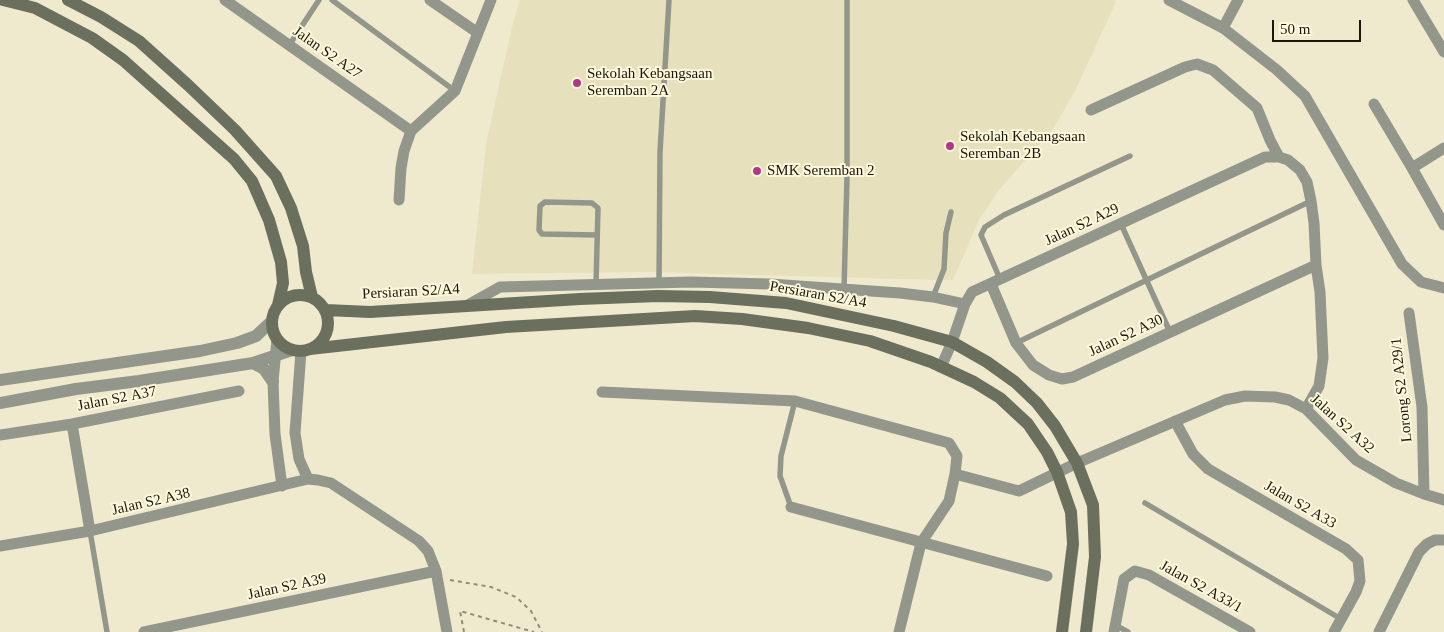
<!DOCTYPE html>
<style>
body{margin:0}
#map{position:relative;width:1444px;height:632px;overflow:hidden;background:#efeace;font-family:Georgia,serif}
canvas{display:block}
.scale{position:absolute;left:1272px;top:20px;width:89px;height:22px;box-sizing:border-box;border:2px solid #1a180e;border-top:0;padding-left:6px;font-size:15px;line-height:18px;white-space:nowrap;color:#1a180e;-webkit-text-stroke:4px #fdf8db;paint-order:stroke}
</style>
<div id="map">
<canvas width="1444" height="632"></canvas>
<div class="scale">50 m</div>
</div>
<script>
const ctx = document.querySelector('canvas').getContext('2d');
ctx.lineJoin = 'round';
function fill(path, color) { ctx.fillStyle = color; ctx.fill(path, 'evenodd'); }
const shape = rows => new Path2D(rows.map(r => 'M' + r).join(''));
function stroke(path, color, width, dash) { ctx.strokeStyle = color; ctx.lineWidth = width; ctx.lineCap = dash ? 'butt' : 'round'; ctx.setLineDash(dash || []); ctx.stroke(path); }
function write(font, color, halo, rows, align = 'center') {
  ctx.font = font + ' Georgia,serif'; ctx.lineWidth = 4; ctx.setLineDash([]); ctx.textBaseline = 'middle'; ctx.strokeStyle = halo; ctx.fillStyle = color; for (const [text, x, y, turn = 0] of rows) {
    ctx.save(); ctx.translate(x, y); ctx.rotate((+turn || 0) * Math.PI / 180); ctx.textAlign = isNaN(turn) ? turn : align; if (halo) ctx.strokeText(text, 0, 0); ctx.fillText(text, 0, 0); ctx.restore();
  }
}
const built = shape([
 [520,0,1114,0,1116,2,1075,91,1053,129,999,190,979,220,953,280,937,280,650,272,472,274,486,144,513,23]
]);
const path = shape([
 [450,580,491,587,516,597,531,611,542,632],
 [464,632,460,611,534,632]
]);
const service = shape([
 [332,0,455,91],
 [290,44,319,0],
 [1121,224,1170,332],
 [1000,279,981,235,985,227,1004,215,1130,156],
 [659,283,660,152,669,0],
 [596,284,598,208,592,203,545,202,540,206,539,230,542,234,597,235],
 [844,289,847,177,847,0],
 [933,297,944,269,946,233,951,212],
 [1016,343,1311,201],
 [1145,503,1341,619],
 [791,507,780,476,781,456,795,401],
 [90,531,107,632],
 [1115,625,1128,632]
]);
const minor = shape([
 [225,0,411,131],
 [430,0,478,33],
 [1169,0,1223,28,1277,70,1305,96,1402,264,1421,282,1444,288],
 [1413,0,1444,52],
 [1223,28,1238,0],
 [1374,104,1412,168,1444,225],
 [1091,110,1185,67,1197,64,1213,70,1257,108,1270,140,1279,157],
 [1412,168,1444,148],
 [399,200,401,168,404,151,411,131,455,91,491,0],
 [991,284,1016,343,1033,365,1049,375,1062,379,1073,377,1316,265],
 [466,306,500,287,691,282,770,284,900,293,933,297,965,304],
 [1409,313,1422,407,1424,494],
 [277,339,273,382,275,434,282,486],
 [301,351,295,433,299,459,308,479],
 [941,367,952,342,965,304,972,292,1265,157,1279,157,1288,160,1300,170,1307,182,1311,201,1314,223,1316,265,1320,292,1323,358,1319,386,1306,409],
 [602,392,795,401,949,443,957,456,955,474,1019,491,1077,463,1225,400,1245,396,1275,397,1289,400,1306,409,1356,460,1396,483,1424,494,1444,500],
 [1175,421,1193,454,1208,469,1346,549,1358,560,1360,581,1356,592,1334,632],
 [72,424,90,531],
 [0,435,72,424,239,391],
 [791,507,1047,576],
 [0,546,90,531,308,479,318,480,331,483,419,541,428,551,436,571,447,632],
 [144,632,436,571],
 [899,632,921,543,949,501,955,474],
 [1114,632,1124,579,1135,571,1149,575,1250,632],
 [1379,632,1419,552,1427,544,1435,540,1444,540]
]);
const tertiary = shape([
 [253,363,264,369,273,382],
 [0,380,200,351,237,343,256,336,271,322],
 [0,403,76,389,139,381,253,363,292,350]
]);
const secondary = shape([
 [3,0,35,8,92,38,123,60,234,159,252,181,269,220,281,262,283,283,278,305],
 [68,0,101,17,139,41,188,85,235,130,276,176,291,208,303,246,306,272,312,297],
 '272 323a28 28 0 1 1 56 0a28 28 0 1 1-56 0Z',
 [326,310,370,312,580,299,658,296,710,297,786,303,894,326,952,342,987,362,1015,382,1037,403,1055,426,1077,463,1093,505,1095,557,1086,632],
 [310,349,506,327,695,316,742,319,808,328,870,341,931,362,974,382,1000,398,1028,424,1047,452,1057,472,1071,512,1073,544,1062,632]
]);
const markers = [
 [577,83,5,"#b33788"],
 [950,146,5,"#b33788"],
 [757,171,5,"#b33788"]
];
const streetNames = [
 ["Jalan S2 A27",327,53,35],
 ["Jalan S2 A29",1082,225,-25],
 ["Persiaran S2/A4",411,292,-3],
 ["Persiaran S2/A4",818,295,10],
 ["Jalan S2 A30",1126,336,-25],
 ["Lorong S2 A29/1",1402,390,-96],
 ["Jalan S2 A37",117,399,-11],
 ["Jalan S2 A32",1342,424,42],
 ["Jalan S2 A38",151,502,-13],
 ["Jalan S2 A33",1300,505,30],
 ["Jalan S2 A39",287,587,-12],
 ["Jalan S2 A33/1",1201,587,29]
];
const poiNames = [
 ["Sekolah Kebangsaan",587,74],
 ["Seremban 2A",587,91],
 ["Sekolah Kebangsaan",960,137],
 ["Seremban 2B",960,154],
 ["SMK Seremban 2",767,171]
];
fill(built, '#e7e0bc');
stroke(path, '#908d79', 2, [4, 4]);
stroke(service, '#93968b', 5.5);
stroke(minor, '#93968b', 11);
stroke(tertiary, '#93968b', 12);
stroke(secondary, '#6a6f5e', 12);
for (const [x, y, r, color] of markers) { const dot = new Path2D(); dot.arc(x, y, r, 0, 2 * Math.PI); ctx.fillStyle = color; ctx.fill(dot); stroke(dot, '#fdf8db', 2); }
write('15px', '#1a180e', '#fdf8db', streetNames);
write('15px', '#1a180e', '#fdf8db', poiNames, 'left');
</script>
